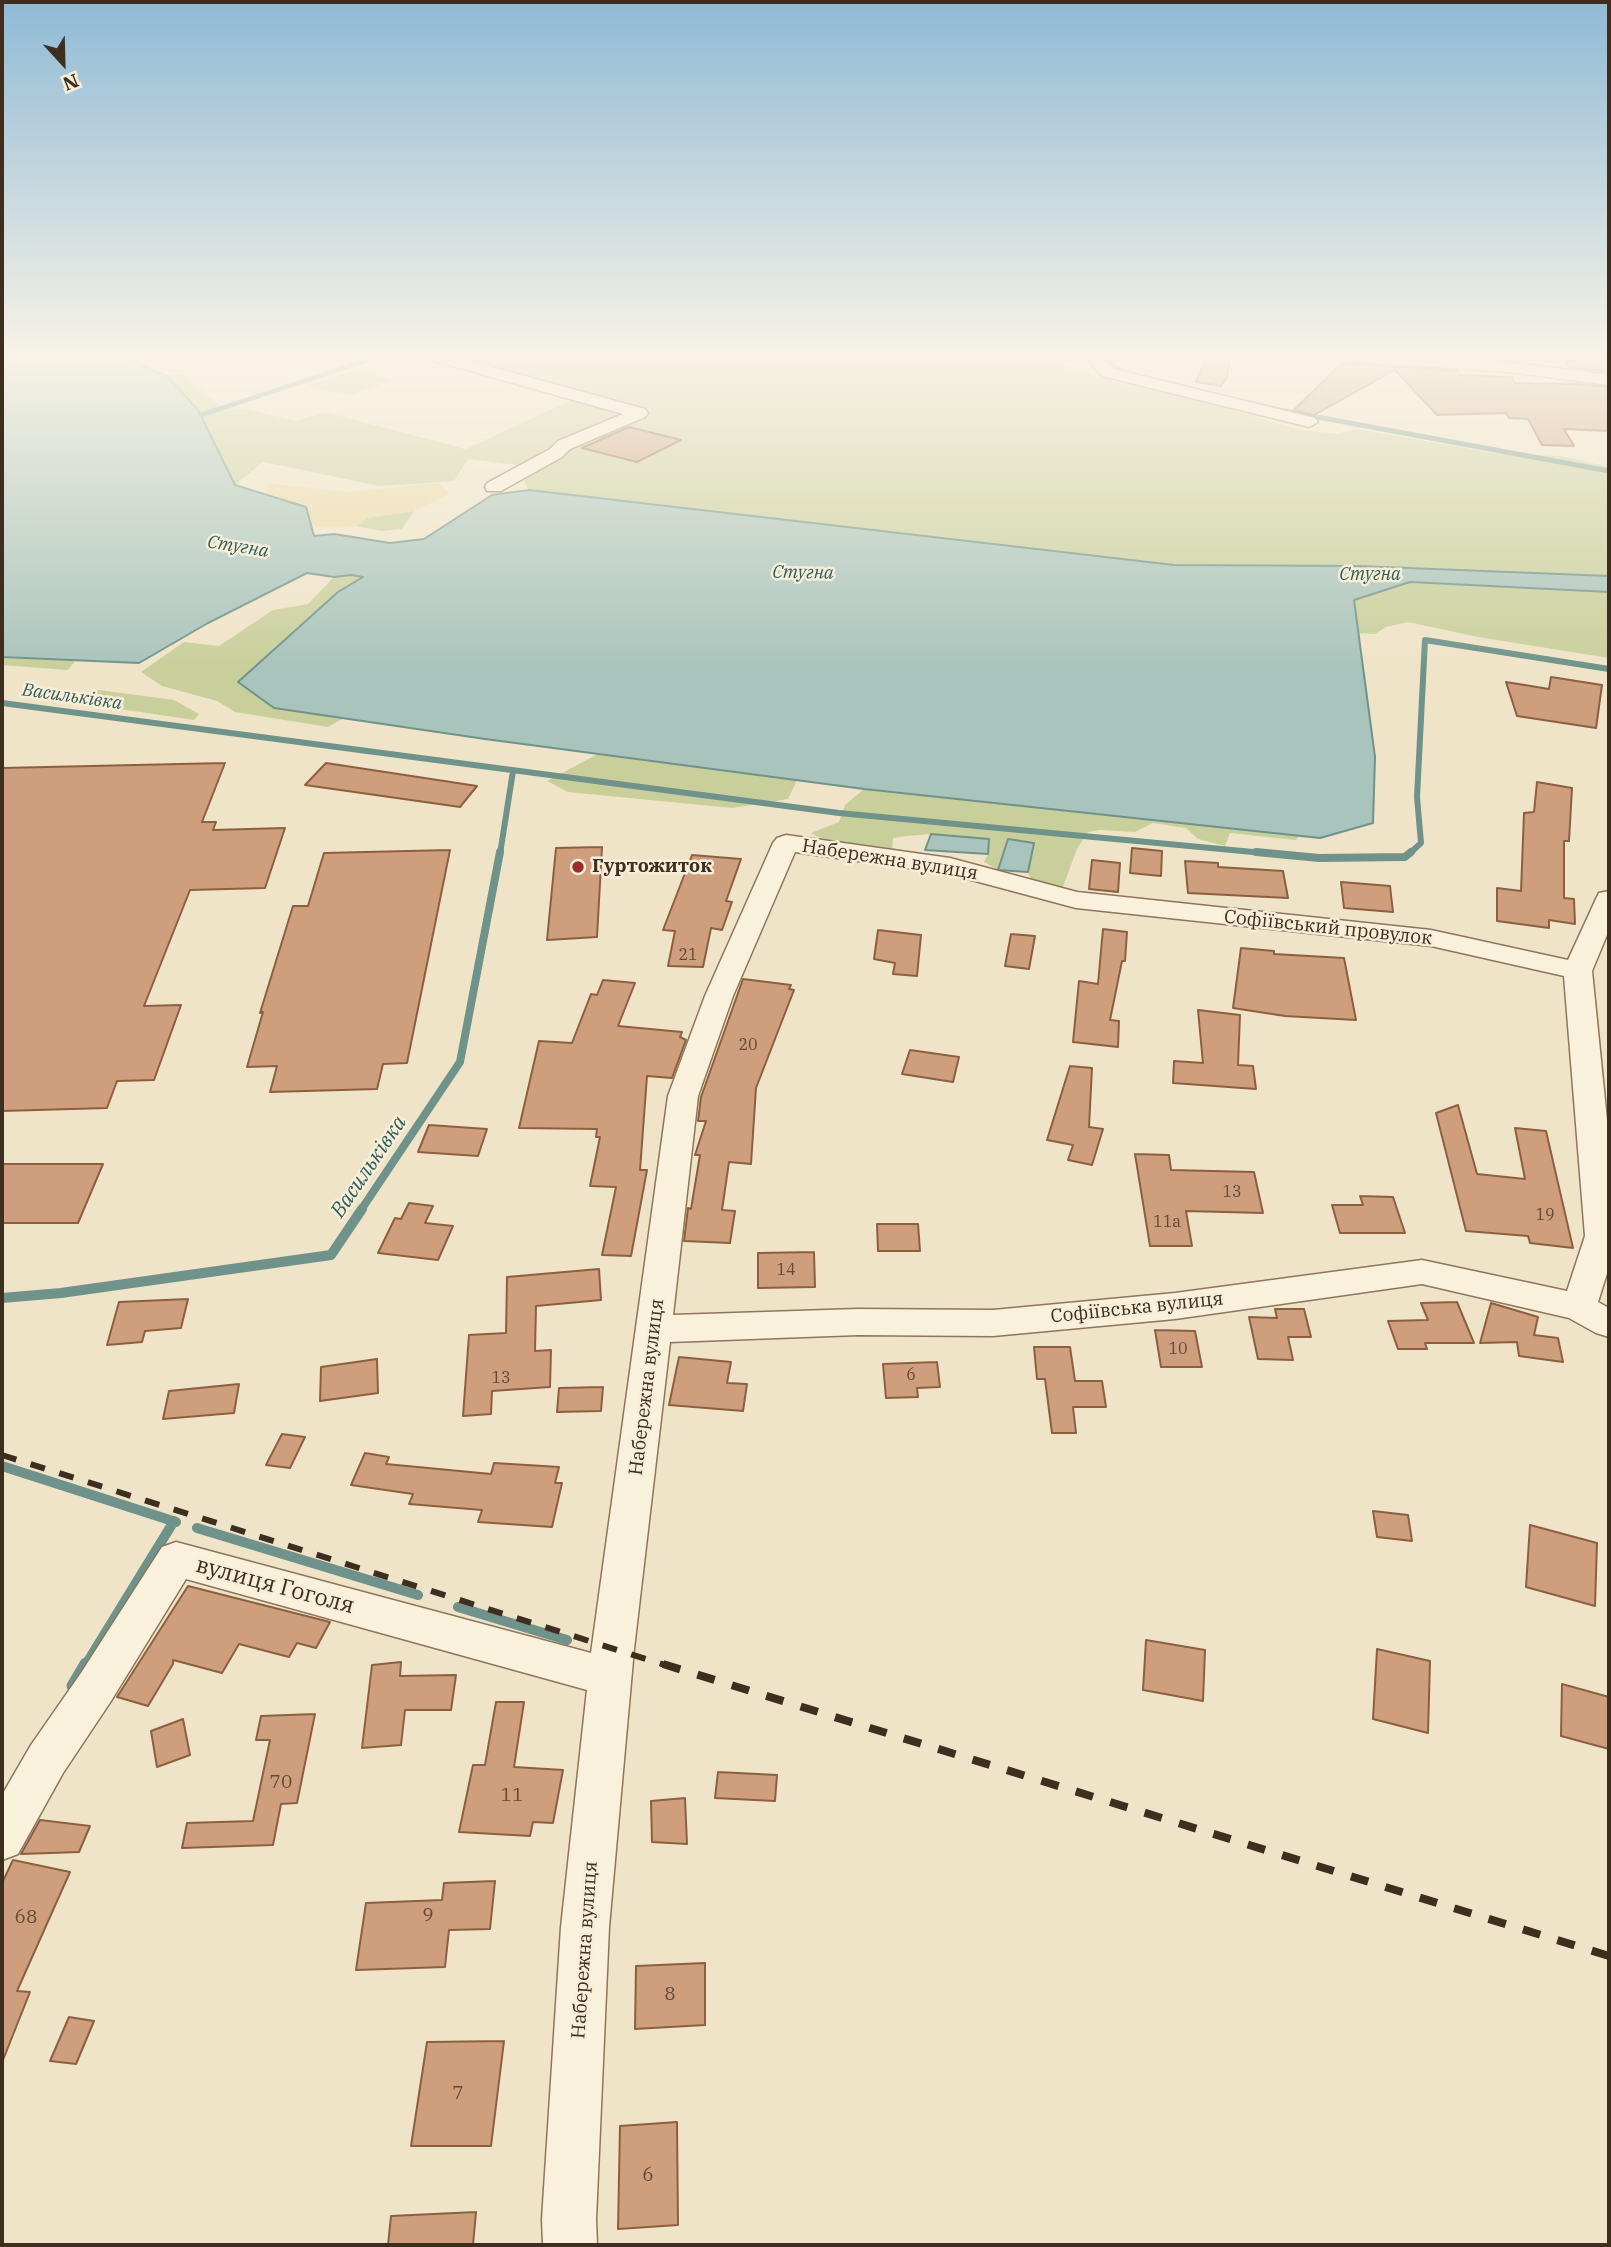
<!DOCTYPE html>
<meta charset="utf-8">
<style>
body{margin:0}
#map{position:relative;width:1611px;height:2247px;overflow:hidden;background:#f0e4c8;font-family:"IBM Plex Serif",serif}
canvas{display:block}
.frame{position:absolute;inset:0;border:4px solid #3d2e20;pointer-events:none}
.north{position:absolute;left:28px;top:28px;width:70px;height:70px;-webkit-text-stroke:5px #f7eed8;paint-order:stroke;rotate:158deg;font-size:19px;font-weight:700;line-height:28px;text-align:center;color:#3d2e20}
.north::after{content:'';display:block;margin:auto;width:24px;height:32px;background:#3d2e20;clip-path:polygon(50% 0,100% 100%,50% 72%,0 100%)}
</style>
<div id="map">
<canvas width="1611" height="2247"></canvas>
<div class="frame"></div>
<div class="north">N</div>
</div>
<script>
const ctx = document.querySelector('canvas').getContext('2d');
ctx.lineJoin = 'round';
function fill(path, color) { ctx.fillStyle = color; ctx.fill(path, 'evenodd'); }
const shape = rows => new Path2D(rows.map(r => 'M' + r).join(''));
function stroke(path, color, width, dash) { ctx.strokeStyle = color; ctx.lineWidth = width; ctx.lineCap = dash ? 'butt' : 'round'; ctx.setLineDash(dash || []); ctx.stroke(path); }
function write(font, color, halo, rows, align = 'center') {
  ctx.font = font + ' "IBM Plex Serif",serif'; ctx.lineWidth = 5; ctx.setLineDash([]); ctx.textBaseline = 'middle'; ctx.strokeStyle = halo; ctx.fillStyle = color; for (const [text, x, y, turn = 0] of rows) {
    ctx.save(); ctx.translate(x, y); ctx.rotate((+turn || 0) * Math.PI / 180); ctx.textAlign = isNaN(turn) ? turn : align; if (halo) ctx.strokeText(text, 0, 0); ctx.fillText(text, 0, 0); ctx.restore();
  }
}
const green = shape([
 [446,355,1051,355,1072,369,1115,382,1204,401,1300,430,1338,434,1356,429,1494,453,1561,456,1609,467,1609,576,1358,566,1174,565,529,490,516,465,468,459,454,481,380,486,263,462,235,485,198,410,167,376,183,374,225,410,246,409,296,421,325,412,466,449,586,393],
 [355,369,391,381,347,396,308,385],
 [414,511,402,529,381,531,356,526,367,518],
 [351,575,364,577,338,592,238,682,274,708,344,718,328,727,235,712,217,701,162,686,141,672,184,642,219,646,273,610,308,604,334,577],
 [1410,582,1609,588,1609,658,1478,637,1408,622,1386,627,1375,634,1357,633,1354,600],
 [2,657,8,658,75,661,68,670,2,665],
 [99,690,174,700,199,714,194,720,66,701],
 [598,754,797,780,788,799,732,808,568,792,547,781],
 [864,789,1307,825,1296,840,1230,833,1225,846,1198,839,1186,828,1153,823,1135,832,1100,830,1088,832,1077,849,1062,889,1033,884,1028,872,1033,842,1008,839,998,870,984,862,988,854,988,839,931,834,906,836,893,838,892,852,826,841,811,833,839,822,845,805]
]);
const sand = shape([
 [269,483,347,492,439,483,449,494,414,511,367,518,356,526,311,527,306,507,265,492]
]);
const water = shape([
 [2,355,118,355,167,376,198,410,235,485,306,507,314,536,334,534,390,543,424,539,492,495,529,490,1174,565,1358,566,1609,576,1609,592,1410,582,1354,600,1375,757,1373,823,1320,838,864,789,485,739,274,708,238,682,338,592,363,577,351,575,334,577,307,573,208,623,139,663,2,657,2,355],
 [931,834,989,839,988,854,925,850,931,834],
 [1008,839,1034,843,1028,872,998,870,1008,839]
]);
const streamFar4 = shape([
 [1112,355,1111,366,1132,374],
 [1274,409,1609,471],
 [201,415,383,355]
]);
const streamFar3 = shape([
 [2,703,839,813,1274,854],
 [500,854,513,771],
 [1409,854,1421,843,1417,797,1425,640,1609,669]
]);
const streamFar2 = shape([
 [1256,852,1319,858,1405,857,1411,852],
 [361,1210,460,1062,500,852]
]);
const streamFar1 = shape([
 [2,1298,61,1293,331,1255,362,1209],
 [2,1466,176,1522],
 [197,1528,418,1595],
 [458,1607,567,1640],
 [85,1666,174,1521]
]);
const stream = shape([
 [73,1686,86,1664]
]);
const building = shape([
 [1207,355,1230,355,1227,378,1221,386,1196,382,1207,355],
 [1562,355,1609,355,1609,372,1569,367,1562,355],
 [1342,363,1458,371,1460,375,1512,377,1515,383,1578,384,1609,387,1609,431,1564,429,1574,446,1542,445,1528,419,1509,418,1506,413,1437,415,1395,370,1314,415,1294,410,1342,363],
 [629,427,681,440,637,462,582,448,629,427],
 [1551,677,1602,685,1596,728,1517,716,1506,682,1549,689,1551,677],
 [225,763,202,822,216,822,213,830,285,828,265,888,190,890,144,1006,181,1005,154,1080,117,1081,107,1108,2,1111,2,768,225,763],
 [326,763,477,786,460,807,305,785,326,763],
 [1537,782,1572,788,1569,841,1564,841,1564,898,1574,899,1575,924,1549,920,1549,928,1497,921,1497,888,1521,891,1524,813,1534,812,1537,782],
 [602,847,597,937,547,940,556,848,602,847],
 [1132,848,1162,851,1161,876,1130,873,1132,848],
 [450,850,407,1063,383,1064,377,1089,270,1092,277,1066,247,1067,263,1012,260,1013,293,906,308,906,324,853,450,850],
 [692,855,741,859,726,901,732,902,722,930,711,928,703,967,668,966,675,931,663,930,692,855],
 [1092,860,1120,863,1118,892,1089,889,1092,860],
 [1185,861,1218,863,1218,867,1283,871,1288,898,1188,893,1185,861],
 [1341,882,1390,886,1393,912,1344,908,1341,882],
 [1103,929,1127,932,1125,961,1122,961,1110,1020,1119,1021,1118,1047,1073,1042,1079,981,1098,984,1103,929],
 [878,930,921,935,917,976,893,974,895,963,874,959,878,930],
 [1011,934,1035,936,1029,969,1005,966,1011,934],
 [1241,948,1274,951,1274,954,1344,958,1356,1020,1285,1016,1233,1008,1241,948],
 [743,979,791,985,789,989,794,990,756,1088,751,1164,729,1162,722,1210,735,1211,730,1243,684,1241,688,1208,691,1209,700,1155,695,1155,706,1121,698,1121,701,1097,743,979],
 [603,980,635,983,618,1026,682,1032,680,1037,686,1040,672,1078,647,1076,640,1170,647,1170,631,1256,602,1255,616,1187,590,1186,600,1137,596,1137,597,1129,519,1128,539,1041,572,1043,591,994,597,995,603,980],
 [1198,1010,1240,1015,1238,1065,1253,1066,1256,1089,1173,1083,1174,1061,1203,1063,1198,1010],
 [910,1050,959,1057,953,1082,902,1074,910,1050],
 [1070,1066,1092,1068,1089,1127,1103,1129,1092,1165,1068,1160,1073,1145,1047,1140,1070,1066],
 [1458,1105,1477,1174,1525,1179,1515,1128,1546,1131,1573,1248,1530,1243,1528,1236,1466,1231,1436,1113,1458,1105],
 [429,1125,487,1129,478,1156,418,1152,429,1125],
 [1135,1154,1169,1155,1171,1170,1254,1172,1263,1213,1186,1211,1192,1246,1150,1246,1135,1154],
 [2,1164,103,1164,78,1223,2,1223,2,1164],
 [1360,1196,1393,1197,1405,1233,1340,1233,1332,1205,1363,1205,1360,1196],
 [409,1203,433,1206,425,1223,453,1226,438,1260,378,1253,395,1218,401,1219,409,1203],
 [877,1224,918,1224,920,1251,878,1251,877,1224],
 [814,1252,815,1287,758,1288,758,1253,814,1252],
 [599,1269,601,1300,536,1306,535,1351,551,1350,550,1387,492,1391,491,1414,463,1416,469,1335,506,1333,507,1277,599,1269],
 [188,1299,181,1328,145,1331,142,1342,107,1345,119,1302,188,1299],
 [1457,1302,1474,1343,1425,1343,1427,1349,1398,1349,1388,1321,1428,1320,1421,1303,1457,1302],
 [1491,1303,1538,1317,1534,1335,1558,1338,1563,1362,1519,1356,1517,1342,1480,1343,1491,1303],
 [1275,1309,1304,1309,1311,1337,1288,1337,1293,1360,1258,1359,1249,1317,1277,1318,1275,1309],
 [1155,1330,1195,1331,1202,1367,1161,1367,1155,1330],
 [1034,1347,1070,1347,1075,1381,1102,1381,1106,1407,1073,1407,1076,1433,1052,1433,1045,1379,1037,1379,1034,1347],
 [679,1357,731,1362,727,1383,747,1384,743,1411,669,1405,679,1357],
 [377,1359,378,1393,320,1401,321,1367,377,1359],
 [937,1362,940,1387,917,1388,918,1397,886,1398,883,1364,937,1362],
 [239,1384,234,1413,163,1419,169,1391,239,1384],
 [603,1387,601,1411,557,1412,559,1388,603,1387],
 [282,1434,305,1437,290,1468,266,1465,282,1434],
 [365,1453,389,1457,386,1464,491,1474,494,1463,559,1467,555,1483,562,1483,552,1527,478,1522,482,1510,409,1504,413,1494,351,1485,365,1453],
 [1373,1511,1408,1515,1412,1541,1377,1537,1373,1511],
 [1530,1525,1597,1543,1595,1606,1526,1587,1530,1525],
 [188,1586,330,1622,316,1648,297,1643,289,1657,239,1644,222,1673,173,1660,173,1664,148,1706,117,1697,188,1586],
 [1146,1640,1205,1650,1203,1701,1143,1690,1146,1640],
 [1377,1649,1430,1661,1428,1733,1373,1719,1377,1649],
 [401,1662,400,1676,456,1675,451,1710,405,1710,401,1745,362,1748,372,1665,401,1662],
 [1562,1684,1609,1697,1609,1749,1561,1736,1562,1684],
 [496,1702,524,1702,514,1767,563,1770,553,1823,533,1822,530,1836,459,1832,473,1765,485,1765,496,1702],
 [315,1714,297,1803,281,1804,273,1845,182,1848,187,1823,253,1821,270,1740,256,1740,261,1716,315,1714],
 [183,1719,190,1755,157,1767,151,1731,183,1719],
 [718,1772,777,1775,775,1801,715,1798,718,1772],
 [685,1798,687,1844,652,1842,651,1801,685,1798],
 [40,1820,90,1826,79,1852,21,1854,40,1820],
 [13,1860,70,1872,17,1991,30,1992,3,2060,2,1883,13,1860],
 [495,1881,490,1929,449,1930,445,1967,356,1970,366,1903,442,1900,444,1883,495,1881],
 [705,1963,705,2025,635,2029,636,1966,705,1963],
 [69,2017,94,2021,76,2064,50,2061,69,2017],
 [504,2041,491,2146,411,2146,427,2042,504,2041],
 [677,2122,678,2225,618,2229,620,2126,677,2122],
 [476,2212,473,2245,388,2245,391,2216,476,2212]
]);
const street = shape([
 [422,355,448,355,645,409,648,413,645,417,570,449,562,457,501,491,487,491,485,487,487,483,550,449,558,441,623,414,424,358,422,355],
 [1084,355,1101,355,1114,369,1315,418,1318,422,1309,427,1102,376,1084,355],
 [1328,355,1405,355,1508,362,1609,375,1609,385,1508,372,1336,360,1328,355],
 [786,835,950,858,1077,892,1431,930,1568,960,1596,899,1599,893,1609,891,1609,930,1592,971,1609,1140,1609,1267,1598,1302,1609,1308,1609,1337,1596,1333,1569,1318,1422,1284,1175,1319,993,1336,858,1335,670,1342,634,1649,609,1927,596,2219,597,2245,543,2245,542,2219,561,1927,587,1690,186,1579,111,1701,63,1773,18,1854,2,1860,2,1795,31,1745,81,1673,162,1547,176,1542,591,1653,668,1096,705,996,773,843,777,838,786,835],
 [795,852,949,874,1076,908,1431,946,1564,976,1585,1236,1567,1291,1422,1260,1175,1293,993,1310,858,1309,673,1315,698,1096,733,996,795,852]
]);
const railFar1 = shape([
 [2,1455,668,1666]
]);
const rail = shape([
 [663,1664,1609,1956]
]);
const markers = [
 [578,867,7,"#9e2a2b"]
];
const numberNames = [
 ["21",688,955],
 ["20",748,1045],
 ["13",1232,1192],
 ["19",1545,1215],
 ["11а",1167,1222],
 ["14",786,1270],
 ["10",1178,1349],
 ["6",911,1375],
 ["13",501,1378]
];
const farWaternames = [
 ["Стугна",238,547,9],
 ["Стугна",803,573,1],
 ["Стугна",1370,575],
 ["Васильківка",72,697,8]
];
const streetNames = [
 ["Набережна вулиця",890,860,9],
 ["Софіївський провулок",1328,928,6],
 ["Софіївська вулиця",1137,1308,-6],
 ["Набережна вулиця",647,1387,-83],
 ["Набережна вулиця",585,1950,-86]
];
const poiNames = [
 ["Гуртожиток",592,867]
];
const nearNumbernames = [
 ["70",281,1783],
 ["11",512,1796],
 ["9",428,1916],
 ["68",26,1918],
 ["8",670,1995],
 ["7",458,2094],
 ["6",648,2176]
];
const waterNames = [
 ["Васильківка",369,1167,-56]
];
const nearStreetnames = [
 ["вулиця Гоголя",275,1586,15]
];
fill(green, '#c9cf9b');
fill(sand, '#ecd9a5');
fill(water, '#a9c4bc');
stroke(water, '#6f938a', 2);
stroke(streamFar4, '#6f938a', 5);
stroke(streamFar3, '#6f938a', 6);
stroke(streamFar2, '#6f938a', 8);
stroke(streamFar1, '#6f938a', 10);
stroke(stream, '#6f938a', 13);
fill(building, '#cf9f7d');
stroke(building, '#8d5f41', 2);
stroke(street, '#8d765c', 3);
fill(street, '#faf1dc');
stroke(railFar1, '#3d2e20', 6, [15, 15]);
stroke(rail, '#3d2e20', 8, [18, 18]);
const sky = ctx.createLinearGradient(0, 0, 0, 670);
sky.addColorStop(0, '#8fbad6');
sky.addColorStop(0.53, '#f8f3e6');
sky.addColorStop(1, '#f8f3e600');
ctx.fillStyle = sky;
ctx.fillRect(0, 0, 1611, 670);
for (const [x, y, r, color] of markers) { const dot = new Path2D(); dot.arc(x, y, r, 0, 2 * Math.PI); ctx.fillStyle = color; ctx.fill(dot); stroke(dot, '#f7eed8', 2.5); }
write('16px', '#624a37', null, numberNames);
write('italic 18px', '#2f5d5a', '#f7eed8', farWaternames);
write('19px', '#3d2e20', '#f7eed8', streetNames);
write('bold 19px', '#3d2e20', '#f7eed8', poiNames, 'left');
write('19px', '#624a37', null, nearNumbernames);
write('italic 21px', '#2f5d5a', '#f7eed8', waterNames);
write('23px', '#3d2e20', '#f7eed8', nearStreetnames);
</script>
